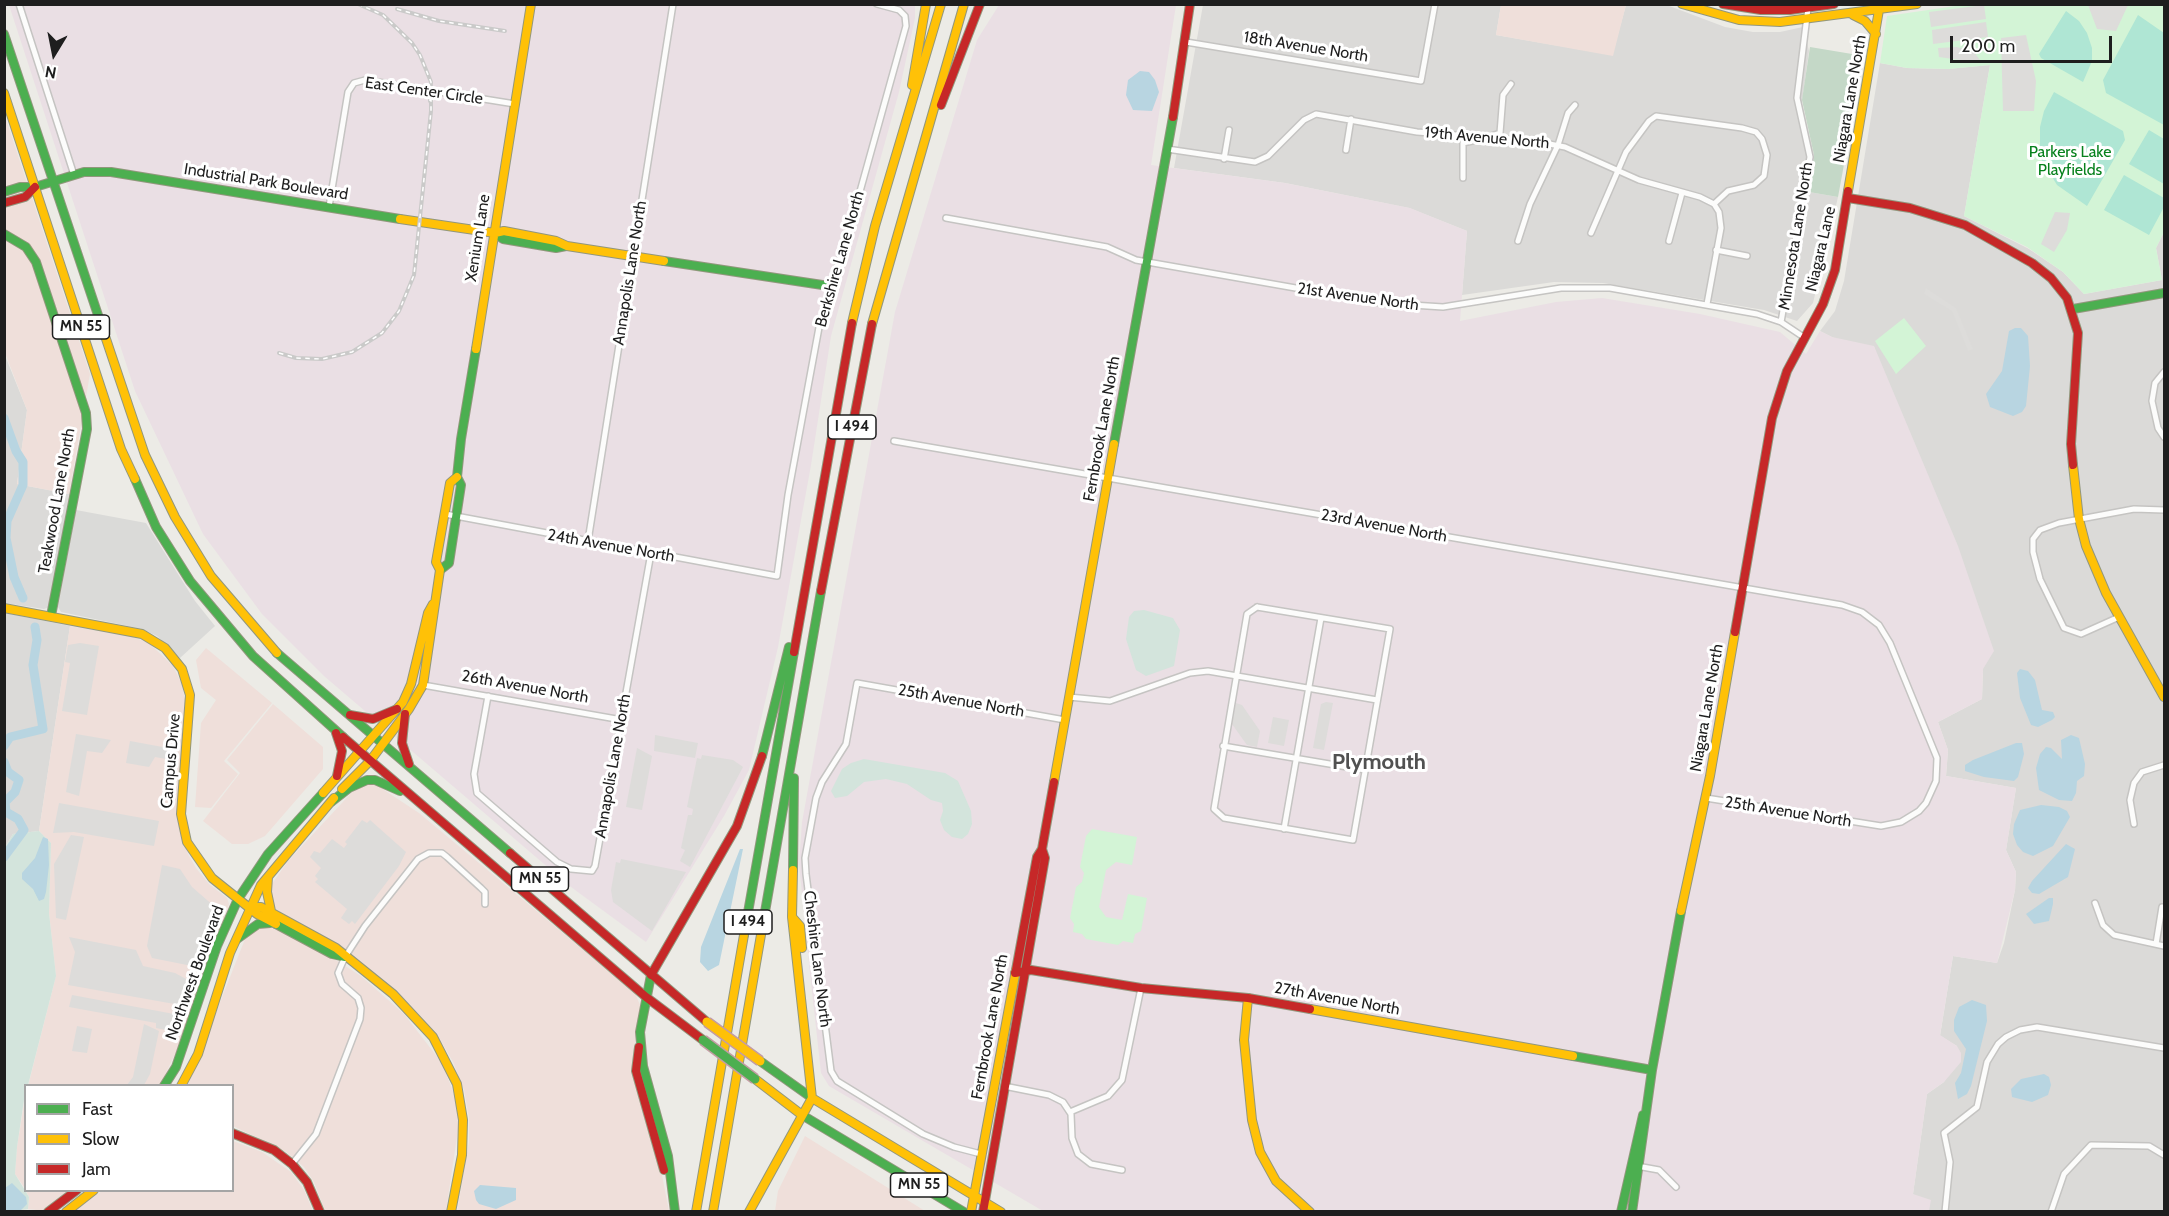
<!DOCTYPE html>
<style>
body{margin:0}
#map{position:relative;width:2169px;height:1216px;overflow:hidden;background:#ecebe6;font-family:Cabin,sans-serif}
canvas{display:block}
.frame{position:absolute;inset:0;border:6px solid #1e1e1e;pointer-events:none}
.legend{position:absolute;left:24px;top:1084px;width:210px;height:108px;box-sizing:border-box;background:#fff;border:2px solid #a5a5a5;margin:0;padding:8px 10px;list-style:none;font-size:18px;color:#1e1e1e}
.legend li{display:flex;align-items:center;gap:12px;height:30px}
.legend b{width:30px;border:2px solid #a5a5a5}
.north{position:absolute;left:24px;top:24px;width:60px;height:60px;-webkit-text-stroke:4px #fff;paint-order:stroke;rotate:190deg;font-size:16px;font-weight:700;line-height:24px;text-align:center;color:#1e1e1e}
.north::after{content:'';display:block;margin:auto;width:21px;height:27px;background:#1e1e1e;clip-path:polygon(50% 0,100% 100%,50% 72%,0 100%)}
.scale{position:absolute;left:1950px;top:36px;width:162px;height:27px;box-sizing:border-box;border:3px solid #1e1e1e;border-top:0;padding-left:8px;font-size:18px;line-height:21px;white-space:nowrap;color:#1e1e1e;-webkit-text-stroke:4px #fff;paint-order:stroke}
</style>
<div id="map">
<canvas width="2169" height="1216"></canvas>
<div class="frame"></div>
<ul class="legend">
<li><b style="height:8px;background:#4caf50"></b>Fast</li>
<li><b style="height:8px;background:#ffc107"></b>Slow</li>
<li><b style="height:8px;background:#c62828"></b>Jam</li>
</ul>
<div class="north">N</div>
<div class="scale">200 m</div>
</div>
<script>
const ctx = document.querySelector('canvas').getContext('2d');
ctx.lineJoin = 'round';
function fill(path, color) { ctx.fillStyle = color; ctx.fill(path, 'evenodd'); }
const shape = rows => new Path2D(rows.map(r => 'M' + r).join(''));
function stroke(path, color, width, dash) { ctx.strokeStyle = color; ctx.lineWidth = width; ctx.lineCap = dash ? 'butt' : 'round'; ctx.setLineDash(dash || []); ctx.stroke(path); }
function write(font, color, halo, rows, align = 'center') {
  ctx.font = font + ' Cabin,sans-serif'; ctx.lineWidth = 6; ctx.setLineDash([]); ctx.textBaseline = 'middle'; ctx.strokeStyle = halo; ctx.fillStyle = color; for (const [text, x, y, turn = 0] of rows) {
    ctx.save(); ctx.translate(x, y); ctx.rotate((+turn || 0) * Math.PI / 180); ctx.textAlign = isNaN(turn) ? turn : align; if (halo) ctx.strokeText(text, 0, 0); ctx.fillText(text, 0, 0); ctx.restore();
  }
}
const residential = shape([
 [1664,4,1725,27,1753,32,1780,32,1803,27,1809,51,1802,103,1814,155,1809,192,1838,197,1813,303,1797,321,1764,310,1603,283,1554,282,1462,295,1467,231,1409,208,1285,183,1174,168,1203,5,1501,5,1496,35,1612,55,1626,5],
 [1880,63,1907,68,1947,69,1990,65,1964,216,2029,249,2063,272,2084,294,2162,280,2156,248,2164,232,2164,1211,1925,1211,1913,1194,1927,1094,1944,1082,1957,1046,1940,1036,1953,956,1997,963,2004,943,2015,890,2016,872,2006,850,2016,788,1946,776,1948,750,1938,722,1982,699,1983,668,1874,347,1834,338,1820,331,1835,311,1844,281],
 [4,353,27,410,17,484,69,494,50,607,44,609,5,603],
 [5,613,70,626,39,831,13,834,5,847]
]);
const commercial = shape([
 [1501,5,1501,4,1626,5,1613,56,1496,35],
 [4,113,90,374,69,494,17,484,27,410,5,353],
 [70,626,133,637,149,643,173,666,182,684,185,701,178,817,188,854,196,868,209,884,227,898,229,904,178,1048,160,1085,28,1086,56,976,49,913,51,843,39,831],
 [206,648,272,703,224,761,238,774,211,808,195,807,201,723,216,700,201,688,196,660],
 [273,704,323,747,323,769,265,836,248,844,232,844,203,821,240,773,227,760],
 [375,784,419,813,635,993,640,1005,632,1066,660,1165,669,1211,457,1211,469,1142,469,1118,464,1090,453,1062,438,1036,404,999,362,963,276,909,270,902,272,884,288,861,354,790,362,785],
 [266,925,323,952,361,976,404,1014,442,1063,453,1091,459,1123,446,1211,325,1211,314,1182,304,1167,286,1152,233,1126,232,1086,187,1086,247,934,251,930],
 [25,1098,26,1190,15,1174,17,1147],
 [805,1136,925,1211,775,1211,778,1191],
 [233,1141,262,1152,291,1172,304,1190,313,1211,72,1212,102,1191,232,1190],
 [26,1191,73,1191,44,1211,28,1209,29,1197]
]);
const industrial = shape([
 [9,5,915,5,915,18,899,92,831,336,811,465,778,647,749,770,724,816,646,942,571,887,324,676,262,614,203,534,135,391],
 [999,5,1176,5,1151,165,1285,183,1410,208,1467,231,1460,321,1556,302,1602,298,1700,314,1780,332,1806,354,1820,331,1832,337,1874,346,1958,546,1994,651,1983,669,1982,699,1938,722,1948,750,1946,776,2016,788,2006,850,2016,872,2015,890,1997,963,1953,956,1940,1035,1957,1046,1961,1053,1961,1062,1944,1082,1927,1094,1913,1194,1931,1200,1929,1211,1043,1211,829,1086,821,1073,810,973,799,864,802,822,895,312,977,40]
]);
const religious = shape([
 [76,510,146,523,195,601,215,626,180,658,157,636,142,629,61,612,58,607]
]);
const wetland = shape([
 [1144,610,1173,618,1180,630,1174,666,1146,676,1136,670,1126,639,1129,617,1134,611],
 [864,759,945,773,958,781,971,811,972,824,968,834,962,839,952,837,944,830,940,820,943,811,942,803,931,800,907,784,886,779,864,782,847,796,835,798,831,791,842,769,851,763],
 [39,831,51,843,49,913,56,976,28,1085,26,1086,17,1147,15,1174,29,1197,28,1209,5,1212,5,847,13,834]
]);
const cemetery = shape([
 [1810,47,1864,56,1838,197,1809,192,1814,155,1802,100]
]);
const park = shape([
 [1969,4,2164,5,2164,232,2156,248,2162,280,2084,294,2063,272,2027,247,1964,216,1990,65,1949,69,1907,68,1880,63,1887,16],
 [1904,318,1926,346,1896,374,1875,341],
 [1092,829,1137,837,1132,865,1116,862,1106,870,1099,907,1106,917,1122,920,1128,894,1147,898,1141,931,1135,934,1133,943,1123,941,1118,945,1086,939,1082,934,1073,932,1074,924,1070,918,1076,887,1082,882,1084,873,1080,867,1086,836]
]);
const pitch = shape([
 [2066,11,2079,21,2087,33,2092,48,2092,61,2083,82,2041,58,2039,54],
 [2138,15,2164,33,2164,125,2106,93,2103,80],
 [2054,92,2123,131,2125,140,2087,206,2057,185,2040,157,2040,127,2044,111],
 [2149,130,2164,139,2164,184,2129,164],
 [2124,175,2164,198,2164,207,2149,235,2104,210]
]);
const parking = shape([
 [1984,5,1986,19,1931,27,1929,12],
 [2088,5,2088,4,2128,5,2116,31,2097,29],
 [1986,22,1988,37,1933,44,1932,30],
 [2026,35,2036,81,2034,111,2003,111,2001,38],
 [1957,47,1974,52,1980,60,1974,62,1939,57,1938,48],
 [2055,212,2070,213,2067,230,2054,252,2041,244],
 [1926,288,1956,308,1973,349,1968,351,1952,311,1924,294],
 [80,643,99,646,87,715,62,711,70,663,65,662,68,645],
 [1326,702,1333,703,1324,750,1313,748,1321,704],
 [1236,703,1242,705,1260,731,1257,747,1247,745,1232,724],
 [1273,717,1289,720,1284,746,1268,743],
 [76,734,111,740,102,753,87,751,79,796,66,792],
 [655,735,698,743,695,758,654,751],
 [130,741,168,748,166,759,155,757,149,767,126,763],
 [637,748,652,756,642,810,626,807],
 [702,755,733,760,743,767,690,867,680,861,685,850,681,848,688,815,692,815,693,809,687,807,697,758,701,759],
 [59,803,159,821,154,846,74,832,53,833],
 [362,820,367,823,370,820,406,852,399,866,355,924,352,921,349,924,341,918,347,909,315,882,318,879,315,876,321,868,310,857,314,851,320,853,332,839,344,848,347,844,345,842],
 [71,835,84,837,66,920,56,918,54,864],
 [621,859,686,872,652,931,613,902,611,890,616,862,620,863],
 [162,865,180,869,192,887,215,907,192,966,152,958,147,946],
 [69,937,136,950,143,966,175,973,188,980,180,1005,68,985,75,952],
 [72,995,174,1014,171,1031,156,1028,156,1023,69,1007],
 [144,1024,159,1031,150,1074,144,1085,127,1085,133,1077],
 [77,1026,92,1029,87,1053,72,1051]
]);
const water = shape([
 [1140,71,1149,72,1155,80,1159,92,1152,111,1133,110,1126,95,1128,80],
 [2015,328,2021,328,2028,336,2030,366,2026,406,2022,412,2013,416,1990,407,1986,394,2002,371,2009,331],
 [2020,669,2028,671,2035,680,2042,710,2053,712,2055,717,2052,720,2038,727,2031,725,2020,698,2017,673],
 [2071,735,2079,738,2085,764,2084,776,2077,781,2076,793,2072,801,2059,800,2039,790,2036,768,2040,754,2046,747,2051,748,2062,759,2061,740],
 [2016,743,2022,743,2024,754,2018,777,2014,781,1984,777,1965,771,1965,765,1973,760],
 [2041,805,2059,807,2067,811,2070,817,2053,846,2033,856,2023,852,2017,845,2013,834,2014,824,2020,810],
 [43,837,48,839,49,865,46,892,44,899,39,901,33,889,22,879,22,873,35,858],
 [2066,844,2075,849,2068,877,2039,894,2032,893,2028,888,2032,881],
 [740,849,743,849,719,965,708,971,700,962,701,947],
 [2049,898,2053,898,2053,904,2049,921,2034,924,2026,914],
 [1972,1000,1986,1005,1987,1021,1971,1086,1967,1094,1958,1099,1955,1083,1961,1073,1966,1049,1954,1031,1954,1020,1959,1007],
 [2044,1074,2049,1077,2051,1085,2048,1095,2032,1102,2012,1097,2011,1089,2021,1079],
 [12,1183,26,1197,27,1204,20,1211,5,1211,5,1188],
 [480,1185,516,1188,516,1200,496,1209,479,1204,476,1200,474,1191]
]);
const river = shape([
 [4,418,16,451,23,462,23,485,7,521,6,538,14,577,23,598],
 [4,746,10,737,43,729,33,665,37,640,35,627],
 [4,762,8,772,19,780,15,792,5,802,6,812,18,819,24,830,4,857]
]);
const street = shape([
 [19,4,74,175],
 [1186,42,1421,81,1435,4],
 [1485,138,1500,133,1503,95,1511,84],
 [1167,149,1255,162,1268,156,1304,120,1316,114,1417,132,1534,141,1565,147,1639,180,1700,197,1714,204,1719,212,1721,228,1707,304],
 [1346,150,1351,119],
 [1224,159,1229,130],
 [1463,178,1463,143,1476,140],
 [329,207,348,92,354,83,365,80,515,104],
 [946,218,1107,247,1136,260,1381,303,1443,307,1561,288,1610,288,1757,314,1781,322,1805,338],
 [1591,233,1626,152,1649,121,1656,116,1742,128,1756,132,1762,139,1767,155,1764,176,1754,185,1728,191,1714,204],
 [1518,241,1530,204,1558,145,1568,113,1575,105],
 [1669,241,1682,193],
 [1716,250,1747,256],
 [1781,322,1810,157,1797,98,1808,8],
 [2164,372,2155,383,2152,401,2158,428,2164,437],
 [894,441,1842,605,1862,612,1879,625,1890,643,1937,758,1936,781,1926,803,1919,811,1901,822,1881,826,1706,798],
 [445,514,777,576,788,495,820,322,854,213,906,26,905,16,899,10,877,4],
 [588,541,673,4],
 [1257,607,1390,629,1353,840,1224,818,1214,809,1247,614,1257,607],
 [2119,617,2081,634,2064,628,2040,579,2033,552,2033,539,2040,530,2059,523,2134,509,2164,510],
 [423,685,622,720],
 [488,696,474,774,477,793,557,862,571,869,592,871,595,866,651,553],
 [1069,697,1110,701,1190,673,1208,671,1377,700],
 [1223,746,1365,770],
 [2134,824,2130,800,2134,783,2142,772,2164,765],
 [1284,829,1321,618],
 [2095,903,2103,925,2114,935,2164,946],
 [2156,944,2162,907],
 [1004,1086,1049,1095,1063,1102,1071,1114,1072,1138,1078,1154,1091,1164,1122,1170],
 [1070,1112,1108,1096,1122,1080,1141,988],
 [981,1154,954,1147,923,1134,837,1081,831,1071,806,874,805,858,816,798,822,782,846,744,857,683,1065,720],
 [292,1164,316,1134,360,1019,361,1008,358,998,342,984,338,973,345,957,365,926,418,859,429,853,442,853,447,857,481,888,485,892,485,904],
 [1637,1166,1659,1170,1676,1187],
 [1945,1212,1950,1162,1944,1133,1977,1107,1987,1062,1998,1044,2006,1037,2020,1030,2037,1027,2164,1048],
 [2051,1212,2064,1174,2091,1145,2149,1146,2164,1155]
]);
const fast = shape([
 [4,34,102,327],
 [4,192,20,187,35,187,84,172,111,172,400,219],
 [495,233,503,239,556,248,566,246],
 [4,234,26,247,36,262,86,413,87,429,51,616],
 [664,261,829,286],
 [2073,309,2164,293],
 [1114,444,1173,117],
 [135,479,156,527,190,581,253,656,343,737],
 [440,570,449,563,461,485,457,477,461,439,476,349],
 [277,653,510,853],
 [762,756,789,647],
 [331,802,349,788,367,780,375,780,400,791],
 [793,870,794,778],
 [276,924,332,954,345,957],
 [762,929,821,591],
 [744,935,794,652],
 [237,939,258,924,270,923],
 [651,975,640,1032,643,1066,668,1156,675,1212],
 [1573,1056,1652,1070],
 [760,1061,812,1098],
 [164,1086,176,1067,217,946,238,899,268,854,323,793],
 [802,1115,964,1212],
 [1621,1212,1643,1115],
 [1632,1212,1652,1070,1681,911]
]);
const slow = shape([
 [1682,4,1739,20,1780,22,1917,4],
 [1853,15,1865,21,1876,34],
 [912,85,926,4],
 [4,93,121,449,135,479],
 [1848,191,1880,4],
 [400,219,495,233,504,231,556,241,567,246,664,261],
 [852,323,875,226,941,4],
 [872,324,964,4],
 [102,327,145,455,175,517,211,576,277,653],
 [476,349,531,4],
 [2073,465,2079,519,2086,546,2106,593,2164,697],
 [4,608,142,634,165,648,182,669,190,695,181,814,187,842,212,878,257,914,276,924],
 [1054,782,1114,444],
 [342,789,370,761,409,709,423,685,440,570,436,562,450,483,457,477],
 [323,793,403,702,411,684,428,613,433,604],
 [268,877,267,892,271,911],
 [250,907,261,907,336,948,393,994,433,1037,457,1084,463,1120,462,1155,451,1212],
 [1681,911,1710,776,1735,632],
 [792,917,800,926,802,948],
 [1248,998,1244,1040,1252,1120,1260,1152,1276,1181,1310,1212],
 [1310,1009,1573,1056],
 [755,1079,802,1115],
 [181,1086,198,1054,230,953,261,885,334,798],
 [812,1098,1001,1212],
 [66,1212,94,1190],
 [696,1212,744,935],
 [713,1212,762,929],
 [749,1212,812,1098,792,917,793,870],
 [971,1212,1016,970]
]);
const jam = shape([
 [1723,4,1761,10,1790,10,1834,4],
 [941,105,980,4],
 [1173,117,1190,4],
 [1848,198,1910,208,1965,225,2032,263,2051,278,2067,298,2078,333,2071,444,2073,465],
 [4,203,25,197,35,187],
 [821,591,872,324],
 [1735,632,1772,418,1787,371,1823,304,1835,270,1848,191],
 [794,652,852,323],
 [405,714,402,743,409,764],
 [350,715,373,719,397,709],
 [336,733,342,751,337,776],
 [343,737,646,997,703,1040],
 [510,853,707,1022],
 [1016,970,1037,857,1042,849],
 [1015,973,1031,970,1141,988,1248,998,1310,1009],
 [651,975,737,826,762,756],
 [639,1047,636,1071,664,1170],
 [232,1133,274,1150,292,1164,307,1182,320,1212],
 [48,1212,77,1190],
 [983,1212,1045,858,1042,849,1054,782]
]);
const rail = shape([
 [358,4,383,15,412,43,420,55,431,82,430,101],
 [397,9,439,21,505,31],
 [279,353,296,358,322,359,352,352,382,333,399,311,414,275,431,111,431,92]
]);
const fastBridge = shape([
 [703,1040,755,1079]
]);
const slowBridge = shape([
 [707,1022,760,1061]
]);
const shields = [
 [81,327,57],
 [852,427,48],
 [540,879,57],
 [748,922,48],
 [919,1185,57]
];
const shieldNames = [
 ["MN 55",81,327],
 ["I 494",852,427],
 ["MN 55",540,879],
 ["I 494",748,922],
 ["MN 55",919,1185]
];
const streetNames = [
 ["18th Avenue North",1306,47,9],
 ["East Center Circle",424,91,8],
 ["Niagara Lane North",1850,99,-80],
 ["19th Avenue North",1487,138,5],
 ["Industrial Park Boulevard",266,182,9],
 ["Minnesota Lane North",1796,236,-81],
 ["Xenium Lane",478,238,-81],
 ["Niagara Lane",1821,249,-77],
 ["Berkshire Lane North",840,259,-74],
 ["Annapolis Lane North",630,273,-81],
 ["21st Avenue North",1358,297,8],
 ["Fernbrook Lane North",1102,429,-80],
 ["Teakwood Lane North",57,501,-80],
 ["23rd Avenue North",1384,526,10],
 ["24th Avenue North",611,546,10],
 ["26th Avenue North",525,687,10],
 ["25th Avenue North",961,701,10],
 ["Niagara Lane North",1707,708,-80],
 ["Campus Drive",171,761,-85],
 ["Annapolis Lane North",613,766,-80],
 ["25th Avenue North",1788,812,9],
 ["Cheshire Lane North",817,959,83],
 ["Northwest Boulevard",195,973,-70],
 ["27th Avenue North",1337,999,10],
 ["Fernbrook Lane North",990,1027,-80]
];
const parkNames = [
 ["Parkers Lake",2070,152],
 ["Playfields",2070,170]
];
const districtNames = [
 ["Plymouth",1379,763]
];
fill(residential, '#dbdad8');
fill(commercial, '#efdfda');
fill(industrial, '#eadfe4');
fill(religious, '#dadad8');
fill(wetland, '#d3e4dc');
fill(cemetery, '#c4d8c7');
fill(park, '#d3f4d6');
fill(pitch, '#afe6d4');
fill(parking, '#dddcda');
fill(water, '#b8d5e1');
stroke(river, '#b8d5e1', 9);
stroke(street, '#c5c4c2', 8);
stroke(fast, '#92977d', 10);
stroke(slow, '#92977d', 10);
stroke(jam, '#92977d', 10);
stroke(street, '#fcfcfb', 5);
stroke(fast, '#4caf50', 8);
stroke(slow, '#ffc107', 8);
stroke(jam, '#c62828', 8);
stroke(rail, '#cacac9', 4);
stroke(rail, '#fff', 1.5, [4.5]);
stroke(fastBridge, '#c39ca3', 12, []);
stroke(slowBridge, '#c39ca3', 12, []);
stroke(fastBridge, '#4caf50', 9);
stroke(slowBridge, '#ffc107', 9);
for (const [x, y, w] of shields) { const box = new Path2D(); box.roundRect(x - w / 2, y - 12, w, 24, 4.5); ctx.fillStyle = '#fff'; ctx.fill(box); stroke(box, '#1e1e1e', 1.5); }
write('bold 15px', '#1e1e1e', null, shieldNames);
write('16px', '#1e1e1e', '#fff', streetNames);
write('16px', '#07811d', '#fff', parkNames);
write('bold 22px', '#515151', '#fff', districtNames);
</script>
